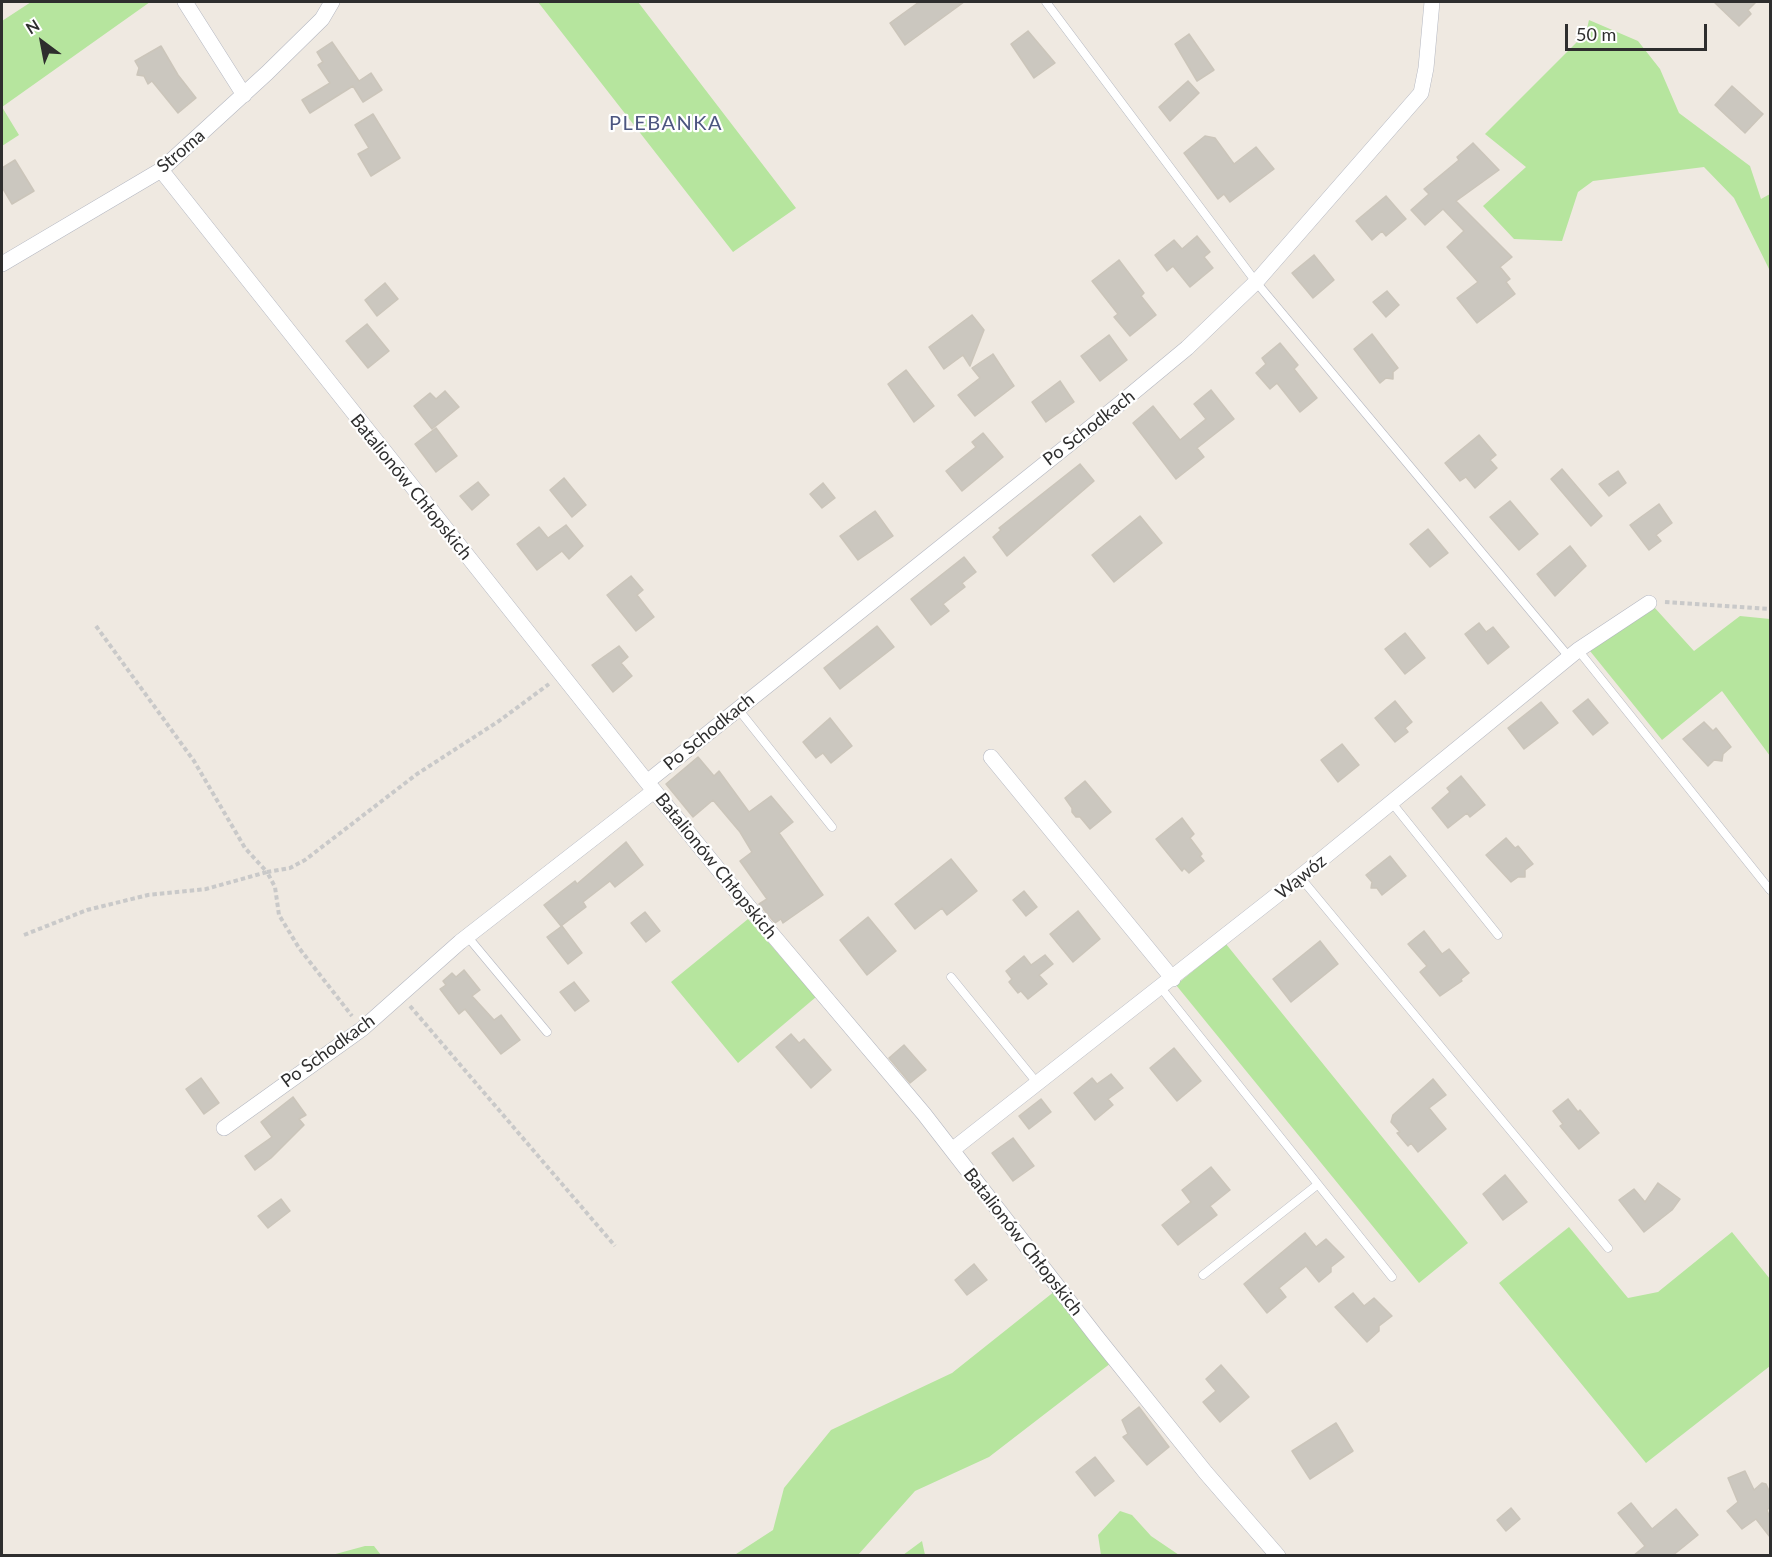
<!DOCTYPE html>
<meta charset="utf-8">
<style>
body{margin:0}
#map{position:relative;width:1772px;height:1557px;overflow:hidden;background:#efe9e1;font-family:Lato,sans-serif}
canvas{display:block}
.frame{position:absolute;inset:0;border:3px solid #2e2e2e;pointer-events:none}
.north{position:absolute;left:12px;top:12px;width:60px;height:60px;-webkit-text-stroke:4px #fff;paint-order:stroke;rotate:328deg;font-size:16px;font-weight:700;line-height:24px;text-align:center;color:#2e2e2e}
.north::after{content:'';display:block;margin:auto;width:21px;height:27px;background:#2e2e2e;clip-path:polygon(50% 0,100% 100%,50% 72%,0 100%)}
.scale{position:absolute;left:1565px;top:24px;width:142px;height:27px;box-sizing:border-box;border:3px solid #2e2e2e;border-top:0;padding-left:8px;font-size:18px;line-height:21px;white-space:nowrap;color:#2e2e2e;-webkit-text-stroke:4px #fff;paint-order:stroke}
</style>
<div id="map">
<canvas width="1772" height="1557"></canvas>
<div class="frame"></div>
<div class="north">N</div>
<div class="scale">50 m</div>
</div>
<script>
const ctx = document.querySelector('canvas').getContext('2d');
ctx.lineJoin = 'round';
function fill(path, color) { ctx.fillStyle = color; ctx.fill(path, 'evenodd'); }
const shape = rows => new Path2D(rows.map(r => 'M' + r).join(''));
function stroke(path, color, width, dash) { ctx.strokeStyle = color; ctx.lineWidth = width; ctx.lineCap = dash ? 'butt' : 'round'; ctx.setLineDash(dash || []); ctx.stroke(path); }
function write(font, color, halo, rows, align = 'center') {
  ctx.font = font + ' Lato,sans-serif'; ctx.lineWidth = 4.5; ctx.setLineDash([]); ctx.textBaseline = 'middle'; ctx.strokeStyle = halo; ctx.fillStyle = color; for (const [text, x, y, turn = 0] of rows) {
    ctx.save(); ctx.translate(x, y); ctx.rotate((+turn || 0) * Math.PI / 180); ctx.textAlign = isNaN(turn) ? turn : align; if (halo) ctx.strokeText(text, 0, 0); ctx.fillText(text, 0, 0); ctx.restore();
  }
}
const green = shape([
 [31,2,150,2,2,107,19,135,2,146,2,21],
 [538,2,638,2,796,208,733,252],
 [1589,20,1638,41,1660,69,1679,113,1750,166,1761,199,1770,194,1770,271,1734,198,1704,167,1593,181,1578,192,1562,241,1514,239,1483,206,1526,167,1485,134,1586,33],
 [1654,607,1694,651,1740,616,1770,619,1770,756,1722,691,1662,740,1590,651],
 [748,919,816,997,738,1063,671,982],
 [1226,944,1468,1243,1419,1283,1176,985],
 [1569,1227,1628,1298,1658,1292,1732,1232,1770,1279,1770,1366,1646,1463,1499,1283],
 [1055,1291,1111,1363,989,1457,915,1491,858,1555,733,1556,773,1530,784,1488,831,1430,952,1373],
 [1120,1511,1132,1515,1151,1536,1179,1555,1101,1555,1098,1535],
 [922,1541,925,1555,903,1555],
 [365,1546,374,1546,381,1555,332,1555]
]);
const building = shape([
 [919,2,964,2,905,45,890,23,919,2],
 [1714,2,1756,2,1748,10,1751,14,1739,26,1714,2],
 [1028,31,1055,63,1034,78,1011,44,1028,31],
 [1189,34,1214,70,1197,81,1175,44,1189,34],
 [332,42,359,81,371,73,382,90,363,102,353,86,310,113,302,100,330,83,318,65,323,62,317,52,332,42],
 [161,46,178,75,196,98,178,113,152,81,148,84,144,76,137,75,139,68,135,61,161,46],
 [1188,81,1199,93,1170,121,1159,107,1188,81],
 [1732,86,1763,114,1745,133,1715,105,1732,86],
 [373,114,400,158,371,176,358,154,369,148,355,125,373,114],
 [1205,136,1215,138,1234,164,1256,147,1274,169,1230,202,1224,194,1218,199,1184,153,1205,136],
 [1473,143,1499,170,1456,201,1512,257,1500,267,1510,279,1506,282,1515,294,1477,323,1457,298,1478,282,1447,247,1464,231,1443,209,1425,225,1411,210,1429,194,1424,189,1459,160,1457,157,1473,143],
 [15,160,34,191,12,204,2,187,2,168,15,160],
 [1386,196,1406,219,1386,236,1382,231,1372,240,1356,221,1386,196],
 [1197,236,1210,252,1204,257,1213,268,1190,287,1173,266,1167,271,1155,255,1174,240,1182,249,1197,236],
 [1314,255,1334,280,1313,298,1292,273,1314,255],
 [1119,260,1144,293,1141,296,1156,315,1130,336,1114,317,1118,314,1092,281,1119,260],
 [385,283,398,299,377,316,365,300,385,283],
 [1387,291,1399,305,1386,317,1373,302,1387,291],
 [972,315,984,330,970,366,963,355,944,369,929,347,972,315],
 [367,324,389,351,368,368,346,341,367,324],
 [1372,334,1398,368,1393,372,1393,379,1386,378,1380,383,1354,349,1372,334],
 [1109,335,1127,360,1100,381,1081,356,1109,335],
 [1280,343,1298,365,1294,369,1317,398,1300,412,1277,383,1270,389,1256,373,1266,364,1262,358,1280,343],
 [993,354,1014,386,975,416,958,395,980,378,972,368,993,354],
 [906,370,934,406,914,422,888,384,906,370],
 [1060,381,1074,402,1046,422,1032,402,1060,381],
 [1211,390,1234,419,1197,448,1204,457,1176,479,1133,423,1153,406,1180,440,1206,419,1194,404,1211,390],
 [445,391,459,407,432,429,414,406,430,393,436,399,445,391],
 [436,428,457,456,436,472,415,444,436,428],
 [983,433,1003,457,962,491,946,471,976,447,972,442,983,433],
 [1479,435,1496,455,1490,460,1497,468,1475,488,1466,477,1460,481,1445,463,1479,435],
 [1080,464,1094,481,1007,556,993,537,1001,530,999,528,1080,464],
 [1562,469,1602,516,1591,526,1551,479,1562,469],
 [1618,471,1626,483,1609,496,1599,484,1618,471],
 [564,478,586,505,572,517,550,490,564,478],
 [478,482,489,495,472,510,460,496,478,482],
 [823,483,835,498,822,508,810,494,823,483],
 [1510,501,1538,534,1519,550,1490,517,1510,501],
 [1659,504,1672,523,1656,535,1661,541,1649,550,1630,525,1659,504],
 [875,511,893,536,858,560,840,536,875,511],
 [1140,516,1162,543,1114,582,1092,555,1140,516],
 [566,525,583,546,569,559,562,551,537,570,517,544,539,527,548,538,566,525],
 [1428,529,1448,553,1430,567,1410,544,1428,529],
 [1570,546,1586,566,1555,596,1537,574,1570,546],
 [964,557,976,572,962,583,965,587,943,604,949,611,931,625,911,599,964,557],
 [631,576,643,590,637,595,654,617,636,631,607,595,631,576],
 [1479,623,1486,632,1493,627,1509,647,1488,664,1465,634,1479,623],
 [877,626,894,647,840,689,824,668,877,626],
 [1405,633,1425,658,1405,674,1385,649,1405,633],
 [619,646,628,657,621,663,632,676,613,692,592,665,619,646],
 [1588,699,1608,723,1593,735,1573,711,1588,699],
 [1395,701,1412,722,1405,728,1408,732,1395,742,1375,718,1395,701],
 [1541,702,1558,723,1524,749,1508,728,1541,702],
 [830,718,852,746,831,763,823,753,816,758,803,742,830,718],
 [1704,722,1713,731,1716,728,1731,747,1723,754,1722,761,1714,760,1708,766,1683,739,1704,722],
 [1342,744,1359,765,1338,782,1321,760,1342,744],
 [698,757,714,776,719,771,749,812,771,796,793,822,779,833,823,895,783,923,781,919,775,923,759,904,767,899,740,861,752,852,740,832,713,800,693,817,666,784,698,757],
 [1461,776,1485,805,1470,817,1467,813,1448,828,1432,808,1450,792,1447,788,1461,776],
 [1085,781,1111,812,1090,829,1080,817,1076,817,1072,812,1072,808,1065,798,1085,781],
 [1182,818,1194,834,1190,838,1202,854,1200,856,1204,861,1189,873,1184,868,1182,871,1156,839,1182,818],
 [1506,838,1515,848,1518,846,1533,864,1525,870,1525,877,1518,877,1511,882,1486,855,1506,838],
 [626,842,643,865,615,887,610,881,583,902,586,907,561,926,544,905,575,881,577,884,626,842],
 [1390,856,1406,876,1382,895,1377,888,1371,888,1372,882,1366,875,1390,856],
 [951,859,977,891,947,915,942,908,915,929,895,904,951,859],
 [1024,891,1037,907,1026,916,1013,900,1024,891],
 [1078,911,1100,939,1073,962,1050,934,1078,911],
 [645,912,660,931,646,942,631,923,645,912],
 [868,917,896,951,867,975,840,940,868,917],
 [562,926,582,953,568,964,547,937,562,926],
 [1424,931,1442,954,1449,949,1469,973,1461,979,1462,981,1440,996,1420,972,1427,966,1408,944,1424,931],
 [1320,941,1338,964,1291,1002,1273,979,1320,941],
 [1045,955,1053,964,1039,975,1047,984,1028,999,1021,991,1018,993,1009,982,1012,979,1006,971,1024,956,1031,965,1045,955],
 [464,970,480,990,472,996,494,1020,501,1015,520,1040,501,1054,465,1009,459,1014,440,989,446,985,443,981,452,973,456,977,464,970],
 [574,982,589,1001,575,1011,560,992,574,982],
 [791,1034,799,1043,804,1039,831,1070,811,1088,776,1047,791,1034],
 [904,1045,926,1070,910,1083,889,1058,904,1045],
 [1174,1048,1201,1081,1177,1101,1150,1068,1174,1048],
 [1111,1074,1123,1088,1108,1099,1113,1105,1095,1120,1074,1093,1092,1078,1097,1084,1111,1074],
 [201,1078,219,1103,204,1114,186,1089,201,1078],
 [1433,1079,1446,1095,1429,1108,1446,1129,1418,1152,1411,1143,1408,1146,1397,1133,1400,1132,1391,1122,1393,1115,1433,1079],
 [293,1097,306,1115,299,1119,304,1125,271,1158,255,1170,245,1156,272,1137,261,1122,293,1097],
 [1041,1099,1051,1112,1029,1129,1019,1116,1041,1099],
 [1568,1099,1578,1112,1580,1110,1599,1133,1579,1149,1560,1126,1563,1124,1553,1111,1568,1099],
 [1013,1138,1034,1166,1013,1181,992,1153,1013,1138],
 [1211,1167,1230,1190,1210,1206,1217,1215,1178,1245,1162,1225,1191,1202,1182,1190,1211,1167],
 [1505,1175,1527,1202,1503,1220,1483,1194,1505,1175],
 [1658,1183,1680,1199,1672,1210,1644,1232,1619,1200,1634,1189,1645,1202,1658,1183],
 [281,1199,290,1211,268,1228,258,1216,281,1199],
 [1305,1233,1316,1247,1326,1239,1344,1257,1331,1267,1331,1272,1319,1282,1306,1266,1279,1288,1286,1297,1267,1313,1244,1284,1305,1233],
 [974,1264,987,1280,967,1295,955,1280,974,1264],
 [1353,1293,1364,1306,1374,1298,1392,1316,1379,1326,1379,1331,1367,1342,1335,1307,1353,1293],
 [1221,1365,1249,1397,1220,1422,1203,1402,1216,1391,1206,1379,1221,1365],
 [1139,1407,1169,1447,1147,1465,1123,1437,1128,1434,1122,1420,1139,1407],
 [1336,1423,1353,1451,1310,1479,1292,1451,1336,1423],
 [1095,1457,1114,1481,1095,1496,1076,1472,1095,1457],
 [1745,1471,1754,1490,1762,1483,1766,1484,1770,1493,1770,1507,1767,1510,1770,1518,1770,1537,1756,1519,1742,1529,1727,1511,1738,1502,1728,1478,1745,1471],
 [1631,1503,1652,1529,1676,1509,1698,1535,1672,1556,1633,1556,1645,1546,1618,1513,1631,1503],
 [1511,1508,1520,1519,1506,1531,1497,1520,1511,1508]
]);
const path = shape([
 [1665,602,1770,609],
 [96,626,194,761,245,848,267,872,290,868,305,860,417,774,499,721,549,684],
 [24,935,87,910,148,895,206,889,267,872,275,887,279,915,299,948,352,1016],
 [410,1006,615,1246]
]);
const lane = shape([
 [1046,2,1256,282,1569,657],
 [1578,650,1770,890],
 [738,709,832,827],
 [1392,803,1498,935],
 [1300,877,1608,1248],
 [467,936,547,1032],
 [951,977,1038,1084],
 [1161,988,1392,1277],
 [1203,1275,1317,1185]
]);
const street = shape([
 [185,2,244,95],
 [161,170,647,782,749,907,924,1114,1096,1336,1206,1473,1278,1556],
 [2,264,161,170,267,73,322,19,332,2],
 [991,757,1173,979],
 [647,782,1117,406,1187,348,1256,282,1421,93,1426,68,1432,2],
 [224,1128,362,1029,460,942,654,791],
 [952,1150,1300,877,1578,650,1649,603]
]);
const streetNames = [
 ["Stroma",181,151,-40],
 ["Po Schodkach",1089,428,-38],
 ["Batalionów Chłopskich",411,487,51],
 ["Po Schodkach",709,732,-39],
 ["Batalionów Chłopskich",716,866,51],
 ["Wąwóz",1301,877,-39],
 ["Po Schodkach",328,1051,-36],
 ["Batalionów Chłopskich",1023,1242,52]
];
const neighbourhoodNames = [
 ["PLEBANKA",666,124]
];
fill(green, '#b6e59e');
fill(building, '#cbc7bf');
stroke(building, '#cbc5ba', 1.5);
stroke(lane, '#b4b7c1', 9);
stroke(street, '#b4b7c1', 16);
stroke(path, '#c9c9c9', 4, [4.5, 3]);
stroke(lane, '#fff', 8);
stroke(street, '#fff', 15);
write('18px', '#2e2e2e', '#fff', streetNames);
ctx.letterSpacing = '1.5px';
write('20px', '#4d5680', '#fff', neighbourhoodNames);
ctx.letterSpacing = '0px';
</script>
